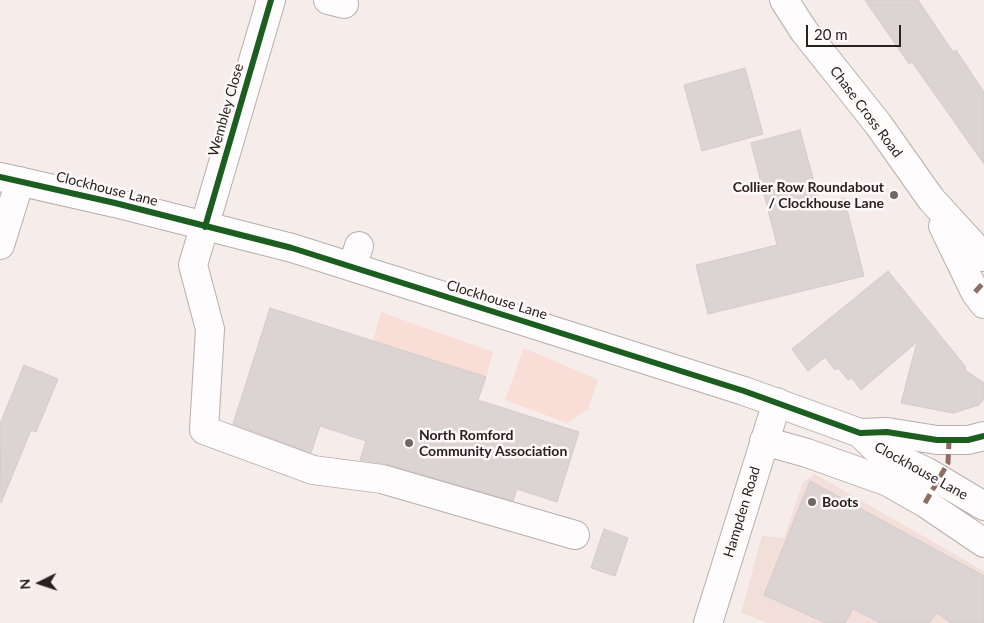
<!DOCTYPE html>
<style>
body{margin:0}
#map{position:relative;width:984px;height:623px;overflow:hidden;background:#f6ece9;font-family:Lato,sans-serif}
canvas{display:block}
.north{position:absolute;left:15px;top:558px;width:50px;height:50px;-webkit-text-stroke:4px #fefaf9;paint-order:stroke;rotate:266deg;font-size:14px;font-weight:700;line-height:20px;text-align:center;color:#292120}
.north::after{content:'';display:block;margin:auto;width:18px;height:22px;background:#292120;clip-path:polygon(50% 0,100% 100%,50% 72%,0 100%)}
.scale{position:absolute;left:806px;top:25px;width:95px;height:22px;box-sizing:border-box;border:2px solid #292120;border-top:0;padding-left:6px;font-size:15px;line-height:18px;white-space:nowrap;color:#292120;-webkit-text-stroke:4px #fefaf9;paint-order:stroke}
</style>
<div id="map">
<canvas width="984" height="623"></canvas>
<div class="north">N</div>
<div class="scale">20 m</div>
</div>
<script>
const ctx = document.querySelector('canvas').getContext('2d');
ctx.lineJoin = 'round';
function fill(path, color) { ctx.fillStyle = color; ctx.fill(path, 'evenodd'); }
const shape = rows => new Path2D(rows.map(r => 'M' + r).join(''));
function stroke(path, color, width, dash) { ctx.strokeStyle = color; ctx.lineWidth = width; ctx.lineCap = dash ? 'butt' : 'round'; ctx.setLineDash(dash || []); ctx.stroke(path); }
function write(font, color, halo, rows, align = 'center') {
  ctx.font = font + ' Lato,sans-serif'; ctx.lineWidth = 5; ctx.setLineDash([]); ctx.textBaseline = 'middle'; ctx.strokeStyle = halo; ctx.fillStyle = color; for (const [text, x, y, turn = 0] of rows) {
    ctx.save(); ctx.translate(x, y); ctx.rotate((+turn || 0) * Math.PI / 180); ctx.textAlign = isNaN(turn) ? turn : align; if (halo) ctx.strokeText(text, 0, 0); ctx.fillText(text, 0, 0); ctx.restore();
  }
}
const built = shape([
 [815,474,984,571,984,623,769,623,741,613,762,536,784,538,803,482]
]);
const green = shape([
 [381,312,493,352,486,377,373,341],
 [524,348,598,380,588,409,567,423,505,400]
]);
const building = shape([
 [865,0,918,0,953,52,956,50,984,92,984,164,912,62,909,64,865,0],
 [745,68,763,134,702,151,684,85,745,68],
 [800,130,820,204,844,198,864,276,708,314,696,265,777,245,751,143,800,130],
 [888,271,965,366,965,370,984,383,984,399,979,405,953,413,901,403,917,342,861,390,852,378,848,380,838,368,835,370,825,357,808,371,792,349,888,271],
 [270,308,486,377,478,400,579,432,557,502,517,489,513,501,386,464,360,460,366,441,320,426,311,453,233,424,270,308],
 [24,365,58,379,36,432,31,430,1,503,0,424,24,365],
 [810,481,984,576,984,623,951,623,937,613,929,623,881,623,853,609,845,623,826,623,764,595,810,481],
 [604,529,628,538,615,576,591,568,604,529]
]);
const minor = shape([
 [271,0,193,265,210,329,204,430,313,470,382,479,575,535],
 [328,0,344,4],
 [0,177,115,203,292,248,744,391,860,433,887,432,937,440,968,440,984,436],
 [0,245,20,181],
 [352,267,359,246],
 [860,433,874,447,927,472,984,506],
 [764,441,807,453,888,482,925,503,984,543],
 [708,623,777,402]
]);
const major = shape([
 [784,0,804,31,878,124,931,199,984,257],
 [943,226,975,292,984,304]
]);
const quiet = shape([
 [975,292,984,282],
 [925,503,948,463,949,441]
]);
const cycleway = shape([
 [0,177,115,203,292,248,744,391,860,433,887,432,937,440,968,440,984,436],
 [205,227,271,0]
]);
const markers = [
 [894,195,5,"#716866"],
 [409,443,5,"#716866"],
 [812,502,5,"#716866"]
];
const streetNames = [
 ["Wembley Close",226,110,-74],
 ["Chase Cross Road",866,112,53],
 ["Clockhouse Lane",107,189,14],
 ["Clockhouse Lane",497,300,17],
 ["Clockhouse Lane",921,471,29],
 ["Hampden Road",742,512,-73]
];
const poiNames = [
 ["Collier Row Roundabout",884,187,"right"],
 ["/ Clockhouse Lane",884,203,"right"],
 ["North Romford",419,435],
 ["Community Association",419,451],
 ["Boots",822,502]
];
fill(built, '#f3dfd9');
fill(green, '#f9ded7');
fill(building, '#dcd4d2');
stroke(building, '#d3cbc9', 1);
stroke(minor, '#b7afac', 30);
stroke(major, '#b7afac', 30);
stroke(minor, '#fefcfc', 28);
stroke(major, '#fefcfc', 28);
stroke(quiet, '#8d6e63', 5, [10, 5]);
stroke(cycleway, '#1b5e20', 6);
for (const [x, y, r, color] of markers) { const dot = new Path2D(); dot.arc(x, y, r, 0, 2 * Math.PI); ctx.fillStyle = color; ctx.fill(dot); stroke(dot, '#fefaf9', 2); }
write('14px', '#292120', '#fefaf9', streetNames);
write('bold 14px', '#292120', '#fefaf9', poiNames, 'left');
</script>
